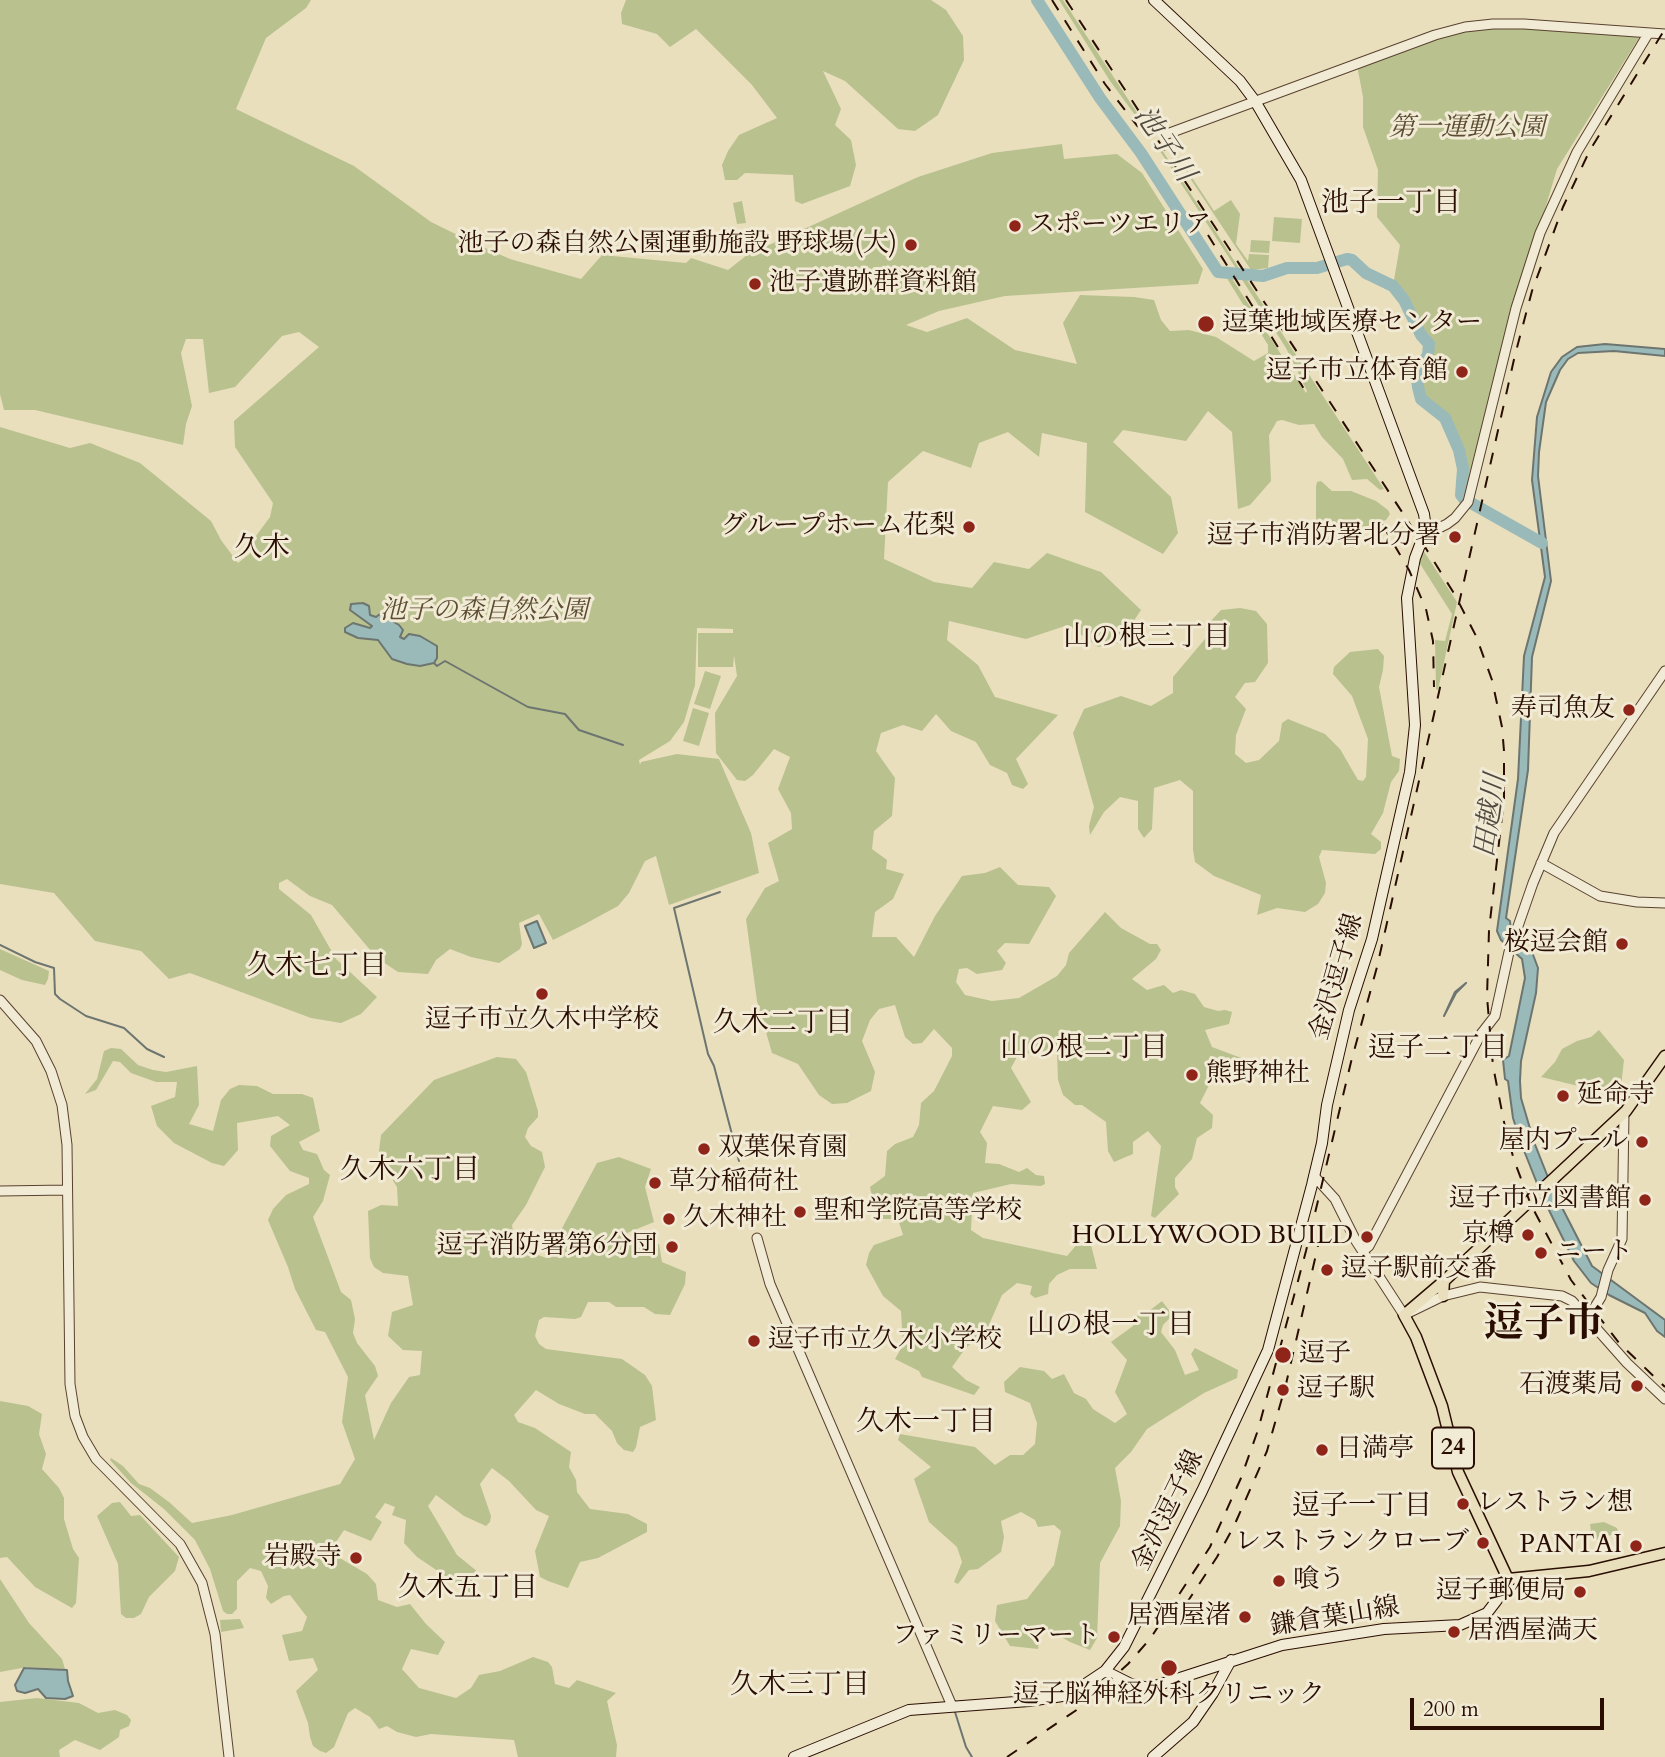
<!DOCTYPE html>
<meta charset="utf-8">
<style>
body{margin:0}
#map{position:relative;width:1665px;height:1757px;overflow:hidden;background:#e9dfbd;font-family:Cardo,serif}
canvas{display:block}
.scale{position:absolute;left:1410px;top:1698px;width:194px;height:32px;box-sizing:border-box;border:4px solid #290d00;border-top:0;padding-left:9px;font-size:21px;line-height:24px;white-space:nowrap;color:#290d00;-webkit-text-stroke:5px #f1ead4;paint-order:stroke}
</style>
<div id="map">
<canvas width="1665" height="1757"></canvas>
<div class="scale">200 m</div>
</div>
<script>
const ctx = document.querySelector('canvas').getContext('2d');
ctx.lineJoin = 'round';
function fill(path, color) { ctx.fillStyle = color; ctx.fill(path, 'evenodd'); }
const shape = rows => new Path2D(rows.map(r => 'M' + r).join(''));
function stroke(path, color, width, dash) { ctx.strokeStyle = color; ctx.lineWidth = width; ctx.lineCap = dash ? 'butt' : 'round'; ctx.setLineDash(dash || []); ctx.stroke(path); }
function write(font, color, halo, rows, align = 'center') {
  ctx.font = font + ' Cardo,"Noto Serif JP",serif'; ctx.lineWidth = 6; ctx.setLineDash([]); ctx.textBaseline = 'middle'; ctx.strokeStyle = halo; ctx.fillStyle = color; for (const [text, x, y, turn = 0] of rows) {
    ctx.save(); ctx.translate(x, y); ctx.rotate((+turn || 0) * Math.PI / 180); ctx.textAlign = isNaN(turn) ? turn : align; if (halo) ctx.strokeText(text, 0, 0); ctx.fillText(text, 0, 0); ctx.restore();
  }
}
const green = shape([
 [0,0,311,0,306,8,266,38,236,109,354,166,431,222,476,244,510,259,581,279,602,255,686,263,691,258,728,270,747,255,918,177,992,153,1062,144,1064,159,1117,154,1142,173,1203,269,1198,284,1005,296,939,311,906,325,927,332,967,318,1015,350,1077,364,1063,323,1080,295,1134,297,1154,300,1161,320,1170,331,1189,330,1216,337,1254,361,1268,353,1268,345,1228,280,1227,278,1231,277,1306,393,1307,391,1286,348,1241,278,1245,277,1384,489,1380,490,1367,479,1352,480,1343,459,1322,437,1314,424,1299,425,1282,420,1277,421,1269,435,1271,481,1250,505,1238,509,1232,432,1208,411,1186,441,1123,430,1113,442,1171,497,1178,533,1163,554,1085,512,1087,443,1042,433,1039,457,1008,432,979,443,971,468,923,451,888,482,884,559,934,582,972,588,994,562,1029,569,1047,553,1101,572,1141,610,1119,643,1098,647,1068,625,1026,639,949,621,947,640,978,665,995,697,1058,715,1016,759,1028,784,1023,789,1012,785,1007,773,990,765,976,742,951,731,936,714,922,731,903,725,881,733,876,751,895,778,892,816,874,831,872,849,887,860,886,869,904,874,893,899,875,912,872,937,896,937,914,957,935,916,962,876,985,873,1000,867,1018,885,1049,887,1056,896,1029,944,1005,943,997,951,1006,963,1002,970,977,974,967,968,959,969,956,982,965,995,992,1001,1019,998,1057,976,1066,965,1069,953,1105,912,1121,928,1150,944,1157,944,1161,950,1156,959,1132,979,1147,990,1164,985,1173,993,1181,990,1195,994,1204,1007,1218,1011,1225,1010,1232,1012,1229,1024,1205,1030,1212,1047,1244,1059,1252,1065,1249,1070,1217,1069,1200,1103,1213,1115,1212,1128,1197,1138,1192,1159,1175,1178,1175,1187,1179,1194,1155,1218,1151,1216,1161,1146,1148,1131,1133,1142,1133,1154,1114,1162,1108,1151,1106,1122,1082,1105,1075,1105,1063,1095,1058,1080,1057,1053,1050,1050,1018,1055,1011,1068,1031,1102,1022,1110,993,1106,980,1132,987,1143,985,1163,999,1164,1019,1172,1027,1168,1036,1175,1044,1176,1045,1184,1041,1186,1011,1184,973,1193,971,1230,983,1238,1067,1256,1079,1242,1086,1246,1091,1245,1097,1269,1070,1269,1057,1275,1049,1284,1048,1294,1035,1298,1030,1294,1032,1286,1017,1283,1002,1295,988,1327,965,1349,952,1367,966,1380,980,1387,974,1395,922,1377,919,1371,895,1359,903,1345,901,1311,883,1296,866,1265,869,1253,874,1245,903,1235,898,1219,882,1219,875,1210,870,1187,885,1176,887,1151,895,1144,913,1137,919,1125,921,1103,934,1091,952,1056,952,1048,934,1029,922,1043,913,1044,905,1037,895,1005,879,1009,870,1020,862,1041,875,1072,871,1091,847,1103,832,1104,819,1095,798,1064,772,1053,757,1001,746,919,765,888,779,881,768,843,792,829,791,813,778,789,790,757,774,749,753,775,745,781,737,780,716,753,715,713,737,676,734,655,733,667,698,667,698,633,733,633,733,629,697,628,695,685,684,722,670,741,639,760,640,765,641,762,677,754,719,759,751,833,759,873,669,905,656,856,645,861,629,893,618,906,583,925,553,940,539,914,519,923,522,944,520,949,499,963,471,957,450,949,436,960,428,974,398,972,377,958,332,905,310,896,287,879,279,883,279,889,311,915,336,959,377,997,361,1014,341,1023,311,1018,190,973,169,979,141,951,95,941,54,893,0,884,0,427,70,448,90,443,140,463,211,521,221,540,238,563,253,551,250,544,270,517,273,503,235,447,234,421,319,347,299,332,282,336,235,387,209,393,203,339,186,339,181,353,192,406,186,424,183,445,35,410,4,410,0,394],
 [626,0,931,0,946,10,963,36,964,60,938,115,915,131,898,129,845,81,823,71,841,109,835,125,851,140,856,165,850,186,802,204,795,201,793,175,745,173,737,180,725,180,722,165,728,151,739,135,777,118,752,85,696,29,670,47,657,34,622,24,621,13],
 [1059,0,1063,0,1151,134,1149,134,1110,81],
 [1524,24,1642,33,1557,169,1523,282,1472,493,1445,418,1421,399,1416,373,1428,355,1429,344,1393,286,1400,245,1377,217,1378,170,1363,127,1363,97,1357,65,1435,35],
 [1168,141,1214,211,1231,200,1240,214,1236,244,1248,261,1249,254,1269,255,1268,268,1251,270,1166,142],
 [1158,144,1216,232,1240,270,1237,270,1156,145],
 [742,201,746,223,737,224,733,203],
 [1274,217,1302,219,1300,243,1272,241],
 [1251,240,1270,241,1269,253,1250,252],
 [1321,481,1332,491,1351,491,1376,501,1388,510,1390,514,1386,520,1331,538,1323,546,1320,542,1316,517,1316,487,1317,482],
 [1423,550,1457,602,1438,690,1436,689,1435,640,1445,641,1452,614,1417,559],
 [1240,608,1256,611,1267,624,1268,663,1255,682,1245,683,1235,697,1246,709,1236,735,1235,754,1246,763,1259,760,1279,741,1282,723,1288,719,1325,734,1340,749,1358,780,1363,781,1366,777,1368,739,1352,696,1333,674,1334,667,1350,652,1378,649,1384,656,1383,670,1379,687,1392,756,1400,759,1399,771,1391,782,1383,813,1371,834,1381,842,1381,849,1375,854,1322,850,1319,857,1326,883,1325,893,1318,904,1305,912,1277,908,1257,915,1261,895,1214,876,1195,862,1193,850,1193,791,1180,780,1154,788,1152,829,1144,838,1138,829,1138,801,1120,797,1104,812,1090,835,1089,826,1094,807,1073,733,1084,709,1121,696,1151,706,1173,693,1173,677,1210,633,1210,622,1221,610],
 [705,671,721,676,710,709,694,704],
 [693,708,709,713,699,746,683,741],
 [0,949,49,971,48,979,45,985,22,980,0,970],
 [1599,1030,1624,1060,1620,1096,1541,1077,1555,1062,1562,1049,1577,1041,1591,1037],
 [111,1048,121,1049,138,1065,153,1070,166,1072,197,1066,199,1105,189,1124,213,1131,221,1100,230,1089,239,1085,257,1086,273,1094,302,1094,313,1098,320,1131,299,1142,303,1150,317,1154,324,1170,330,1175,323,1201,313,1217,341,1292,351,1300,355,1319,353,1333,357,1343,375,1366,378,1376,365,1395,374,1440,391,1403,409,1377,420,1375,422,1351,403,1350,388,1336,392,1312,413,1305,408,1276,383,1273,374,1267,370,1258,368,1211,381,1205,398,1206,397,1187,383,1165,379,1151,381,1135,434,1080,497,1057,516,1059,526,1072,538,1111,538,1117,528,1128,525,1137,531,1146,542,1152,545,1167,526,1205,512,1225,515,1246,546,1258,597,1163,619,1157,651,1169,645,1187,654,1222,627,1233,632,1244,659,1244,662,1262,686,1272,685,1284,670,1315,655,1314,644,1307,616,1307,609,1302,588,1302,581,1317,575,1319,544,1317,539,1320,535,1336,539,1344,546,1349,622,1359,645,1375,652,1386,656,1420,640,1427,636,1447,633,1452,624,1450,617,1443,612,1431,595,1414,585,1414,559,1404,536,1390,514,1415,518,1422,535,1428,571,1452,569,1467,576,1480,577,1492,590,1509,628,1514,647,1524,647,1532,598,1558,580,1562,568,1588,548,1581,540,1577,535,1551,549,1516,536,1510,509,1481,492,1468,480,1484,491,1516,490,1522,486,1526,464,1516,436,1495,428,1506,457,1555,478,1572,472,1594,417,1557,404,1543,406,1520,392,1515,395,1507,385,1503,375,1517,382,1522,371,1541,344,1530,332,1548,333,1554,367,1574,376,1584,378,1600,397,1607,410,1604,426,1624,445,1642,438,1655,411,1649,402,1669,419,1688,456,1698,471,1688,479,1675,500,1671,533,1657,548,1662,552,1667,555,1684,569,1688,577,1680,616,1693,607,1701,617,1745,616,1757,518,1757,514,1740,431,1734,416,1737,397,1732,387,1726,379,1729,370,1717,355,1708,348,1713,334,1747,326,1753,320,1751,313,1746,310,1737,308,1723,296,1691,318,1670,313,1658,289,1661,282,1635,302,1631,307,1617,290,1595,284,1596,271,1604,266,1598,268,1586,261,1571,250,1568,237,1581,237,1609,232,1614,227,1614,223,1611,210,1569,195,1540,164,1509,131,1483,110,1460,111,1458,123,1466,139,1484,150,1488,169,1502,192,1523,232,1515,340,1484,355,1459,342,1422,348,1377,325,1332,316,1330,295,1289,288,1267,268,1220,273,1209,286,1195,309,1184,309,1178,290,1171,270,1146,271,1136,290,1125,278,1116,237,1123,238,1150,224,1166,212,1163,174,1143,157,1126,151,1106,175,1097,177,1082,156,1082,131,1073,120,1062,113,1061,96,1090,85,1094,97,1079,104,1051],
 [1162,1301,1171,1313,1171,1317,1163,1325,1161,1332,1175,1350,1185,1375,1199,1370,1191,1354,1195,1348,1238,1370,1237,1378,1204,1393,1147,1429,1131,1452,1115,1468,1121,1501,1120,1526,1100,1563,1097,1638,1090,1650,1070,1642,1049,1630,1040,1630,1038,1649,1010,1646,995,1621,997,1605,1027,1599,1054,1565,1061,1531,1054,1525,1038,1527,1035,1520,1021,1512,1001,1521,1004,1537,1001,1552,978,1569,969,1570,958,1584,954,1582,962,1562,957,1547,929,1522,914,1479,931,1467,898,1440,900,1434,975,1447,995,1465,1010,1455,1023,1455,1035,1444,1037,1423,1030,1403,1005,1392,1004,1382,1020,1367,1044,1371,1052,1379,1064,1374,1074,1393,1086,1399,1093,1409,1115,1423,1127,1414,1115,1392,1127,1360,1111,1342,1133,1326,1138,1315,1149,1311],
 [0,1401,28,1406,42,1414,39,1434,46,1454,42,1469,59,1488,64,1498,64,1519,73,1549,79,1558,76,1603,72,1608,35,1587,7,1557,0,1558],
 [120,1502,131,1516,140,1515,179,1557,175,1571,149,1597,141,1614,134,1618,126,1618,121,1614,118,1564,97,1516,112,1503],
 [1604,1522,1617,1528,1618,1533,1592,1541,1590,1524],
 [0,1579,29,1623,62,1659,65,1669,27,1667,0,1672],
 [240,1619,244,1628,221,1632,220,1620],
 [37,1698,79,1703,98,1713,115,1710,127,1715,131,1720,129,1726,120,1730,119,1737,100,1750,75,1740,59,1750,60,1757,0,1757,0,1702]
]);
const water = shape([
 [1605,344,1665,349,1665,356,1614,351,1578,353,1568,359,1560,370,1546,402,1539,452,1538,476,1551,581,1532,657,1528,770,1506,918,1510,921,1511,930,1516,937,1532,952,1538,968,1536,993,1521,1061,1520,1081,1521,1098,1534,1142,1553,1190,1592,1266,1665,1320,1665,1337,1657,1331,1645,1313,1609,1295,1591,1283,1574,1261,1542,1196,1521,1143,1513,1118,1508,1081,1505,1079,1503,1060,1509,1056,1525,978,1522,959,1501,940,1497,931,1518,779,1524,656,1545,577,1532,480,1537,417,1551,372,1562,357,1577,347,1605,344],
 [363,603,369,606,370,615,376,617,380,614,399,625,403,630,400,637,404,639,409,634,420,636,437,646,437,658,434,663,420,666,407,664,392,659,378,640,358,638,345,632,345,628,353,623,370,628,372,626,350,610,351,604,363,603],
 [537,921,546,943,534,948,525,926,537,921],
 [24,1668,67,1670,68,1681,73,1696,65,1699,46,1698,38,1689,25,1693,17,1691,15,1685,24,1668]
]);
const stream = shape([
 [434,663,437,666,445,661,528,707,565,714,579,730,623,745],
 [720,892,674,908,708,1054,714,1066,739,1161],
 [0,945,35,962,54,968,55,994,60,999,86,1016,124,1028,147,1049,164,1057],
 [1466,983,1456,993,1444,1016,1455,992,1466,983],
 [955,1712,966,1747,972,1757]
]);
const river = shape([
 [1037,0,1100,98,1141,153,1218,272,1263,276,1287,268,1317,268,1347,259,1352,260,1366,273,1393,286,1404,300,1421,335,1429,344,1428,355,1416,373,1418,387,1421,399,1445,418,1459,450,1463,469,1461,495,1464,499,1542,543]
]);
const tertiary = shape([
 [1167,134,1435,35,1465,27,1493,24,1524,24,1665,34],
 [1426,529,1439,528,1447,524,1455,518,1468,502,1516,308,1540,233,1577,152,1648,34],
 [1541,863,1600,896,1637,902,1665,903],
 [0,1000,36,1041,51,1071,62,1105,67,1145,70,1384,75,1416,83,1437,96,1459,180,1544,202,1583,215,1634,229,1757],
 [1314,1176,1335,1199,1356,1241,1404,1315,1443,1296,1480,1287,1562,1296,1572,1301,1627,1363,1665,1399],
 [0,1191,67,1190],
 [757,1238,770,1284,952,1706],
 [1363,1251,1369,1246,1481,1034,1495,1016,1509,952,1533,883,1554,833,1665,671],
 [1586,1316,1593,1310,1601,1297,1608,1270,1622,1239,1624,1113]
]);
const secondary = shape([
 [1105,1671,1131,1684,1149,1688,1282,1645,1384,1629,1460,1625,1487,1613,1497,1600,1508,1579],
 [794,1757,909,1710,1029,1701,1069,1695,1105,1671,1124,1647,1202,1491,1268,1350,1312,1185,1322,1143,1327,1105,1349,1010,1372,939,1410,772,1415,725,1407,598,1415,558,1426,529,1424,514,1301,180,1255,101,1240,81,1154,0],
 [1153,1757,1193,1722,1213,1693,1231,1660]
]);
const primary = shape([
 [1665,1056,1626,1111,1444,1281,1404,1315,1416,1337,1442,1406,1458,1472,1508,1579,1589,1571,1665,1553],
 [1443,1296,1444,1281]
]);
const rail = shape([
 [1052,0,1105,84,1138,127],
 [1066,0,1425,547,1455,595,1476,636,1492,680,1502,727,1504,751,1504,799,1489,930,1487,997,1493,1066,1505,1127,1514,1160,1531,1205,1571,1280,1619,1343,1665,1387],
 [1208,235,1306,392],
 [1382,524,1409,570,1426,609,1433,641,1434,687],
 [1186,1604,1217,1557,1234,1526,1267,1451,1286,1384,1318,1246],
 [1007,1757,1078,1709,1128,1664,1150,1639,1210,1547,1241,1478,1258,1430,1306,1251,1351,1062,1377,967,1515,355,1532,291,1563,207,1590,150,1665,29]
]);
const markers = [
 [1015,226,7,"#8f2418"],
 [911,245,7,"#8f2418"],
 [755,284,7,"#8f2418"],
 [1206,324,9,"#8f2418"],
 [1462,372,7,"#8f2418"],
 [969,527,7,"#8f2418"],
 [1455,537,7,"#8f2418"],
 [1629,710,7,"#8f2418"],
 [1622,944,7,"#8f2418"],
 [542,994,7,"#8f2418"],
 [1192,1075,7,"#8f2418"],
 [1563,1096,7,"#8f2418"],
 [1642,1142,7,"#8f2418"],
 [704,1149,7,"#8f2418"],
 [655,1183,7,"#8f2418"],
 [1645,1200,7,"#8f2418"],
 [800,1212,7,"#8f2418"],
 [669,1219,7,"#8f2418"],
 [1528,1235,7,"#8f2418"],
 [1367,1237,7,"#8f2418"],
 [672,1247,7,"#8f2418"],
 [1541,1253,7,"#8f2418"],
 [1327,1270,7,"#8f2418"],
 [754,1341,7,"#8f2418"],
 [1283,1355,9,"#8f2418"],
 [1637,1386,7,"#8f2418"],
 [1283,1390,7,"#8f2418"],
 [1322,1450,7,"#8f2418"],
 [1463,1504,7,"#8f2418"],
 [1483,1543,7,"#8f2418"],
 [1636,1546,7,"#8f2418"],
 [356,1558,7,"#8f2418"],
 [1279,1581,7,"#8f2418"],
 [1580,1592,7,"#8f2418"],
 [1245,1617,7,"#8f2418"],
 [1454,1632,7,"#8f2418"],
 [1114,1637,7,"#8f2418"],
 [1169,1668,9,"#8f2418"]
];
const shields = [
 [1453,1448,42]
];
const shieldNames = [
 ["24",1453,1448]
];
const parkNames = [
 ["第一運動公園",1467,129],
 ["池子の森自然公園",484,612]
];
const poiNames = [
 ["スポーツエリア",1029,226],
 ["池子の森自然公園運動施設 野球場(大)",897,245,"right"],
 ["池子遺跡群資料館",769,284],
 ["逗葉地域医療センター",1222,324],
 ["逗子市立体育館",1448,372,"right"],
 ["グループホーム花梨",955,527,"right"],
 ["逗子市消防署北分署",1441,537,"right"],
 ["寿司魚友",1615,710,"right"],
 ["桜逗会館",1608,944,"right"],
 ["逗子市立久木中学校",542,1021,"center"],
 ["熊野神社",1206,1075],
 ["延命寺",1577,1096],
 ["屋内プール",1628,1142,"right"],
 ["双葉保育園",718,1149],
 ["草分稲荷社",669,1183],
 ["逗子市立図書館",1631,1200,"right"],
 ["聖和学院高等学校",814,1212],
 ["久木神社",683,1219],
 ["京樽",1514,1235,"right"],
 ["HOLLYWOOD BUILD",1353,1237,"right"],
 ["逗子消防署第6分団",658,1247,"right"],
 ["ニート",1555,1253],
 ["逗子駅前交番",1341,1270],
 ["逗子市立久木小学校",768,1341],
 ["逗子",1299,1355],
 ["石渡薬局",1623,1386,"right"],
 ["逗子駅",1297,1390],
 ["日満亭",1336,1450],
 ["レストラン想",1477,1504],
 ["レストランクローブ",1469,1543,"right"],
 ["PANTAI",1622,1546,"right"],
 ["岩殿寺",342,1558,"right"],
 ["喰う",1293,1581],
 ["逗子郵便局",1566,1592,"right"],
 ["居酒屋渚",1231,1617,"right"],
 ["居酒屋満天",1468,1632],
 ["ファミリーマート",1100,1637,"right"],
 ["逗子脳神経外科クリニック",1169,1696,"center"]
];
const streetNames = [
 ["金沢逗子線",1338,977,-74],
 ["金沢逗子線",1169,1511,-64],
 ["鎌倉葉山線",1335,1618,-9]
];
const waterNames = [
 ["池子川",1163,145,56],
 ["田越川",1492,816,-82]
];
const neighbourhoodNames = [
 ["池子一丁目",1391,205],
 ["久木",262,550],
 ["山の根三丁目",1147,639],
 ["久木七丁目",317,968],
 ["久木二丁目",783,1025],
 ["山の根二丁目",1084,1050],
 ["逗子二丁目",1438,1050],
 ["久木六丁目",410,1172],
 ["山の根一丁目",1111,1327],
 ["久木一丁目",926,1424],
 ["逗子一丁目",1362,1508],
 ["久木五丁目",468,1590],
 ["久木三丁目",800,1687]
];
const townNames = [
 ["逗子市",1544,1327]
];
fill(green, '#b9c18f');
fill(water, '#9ababa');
stroke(water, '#6d7570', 2);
stroke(stream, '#6d7570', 2);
stroke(river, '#9ababa', 12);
stroke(tertiary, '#59422f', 11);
stroke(secondary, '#290d00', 12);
stroke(primary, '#290d00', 13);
stroke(tertiary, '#f1ead4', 9);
stroke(secondary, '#f1ead4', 10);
stroke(primary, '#e9dfbd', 10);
stroke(rail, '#290d00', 2, [12, 12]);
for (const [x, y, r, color] of markers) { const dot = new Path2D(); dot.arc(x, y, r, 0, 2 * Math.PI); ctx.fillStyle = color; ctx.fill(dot); stroke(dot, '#f1ead4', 2.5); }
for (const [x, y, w] of shields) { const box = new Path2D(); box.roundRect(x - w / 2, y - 20.5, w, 41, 5); ctx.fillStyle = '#f1ead4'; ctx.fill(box); stroke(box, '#290d00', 2); }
write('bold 24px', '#290d00', null, shieldNames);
write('italic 26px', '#5b4c32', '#f1ead4', parkNames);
write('26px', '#290d00', '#f1ead4', poiNames, 'left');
write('26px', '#290d00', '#f1ead4', streetNames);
write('italic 28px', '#514a41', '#f1ead4', waterNames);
write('28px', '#290d00', '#f1ead4', neighbourhoodNames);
write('bold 40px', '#290d00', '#f1ead4', townNames);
</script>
